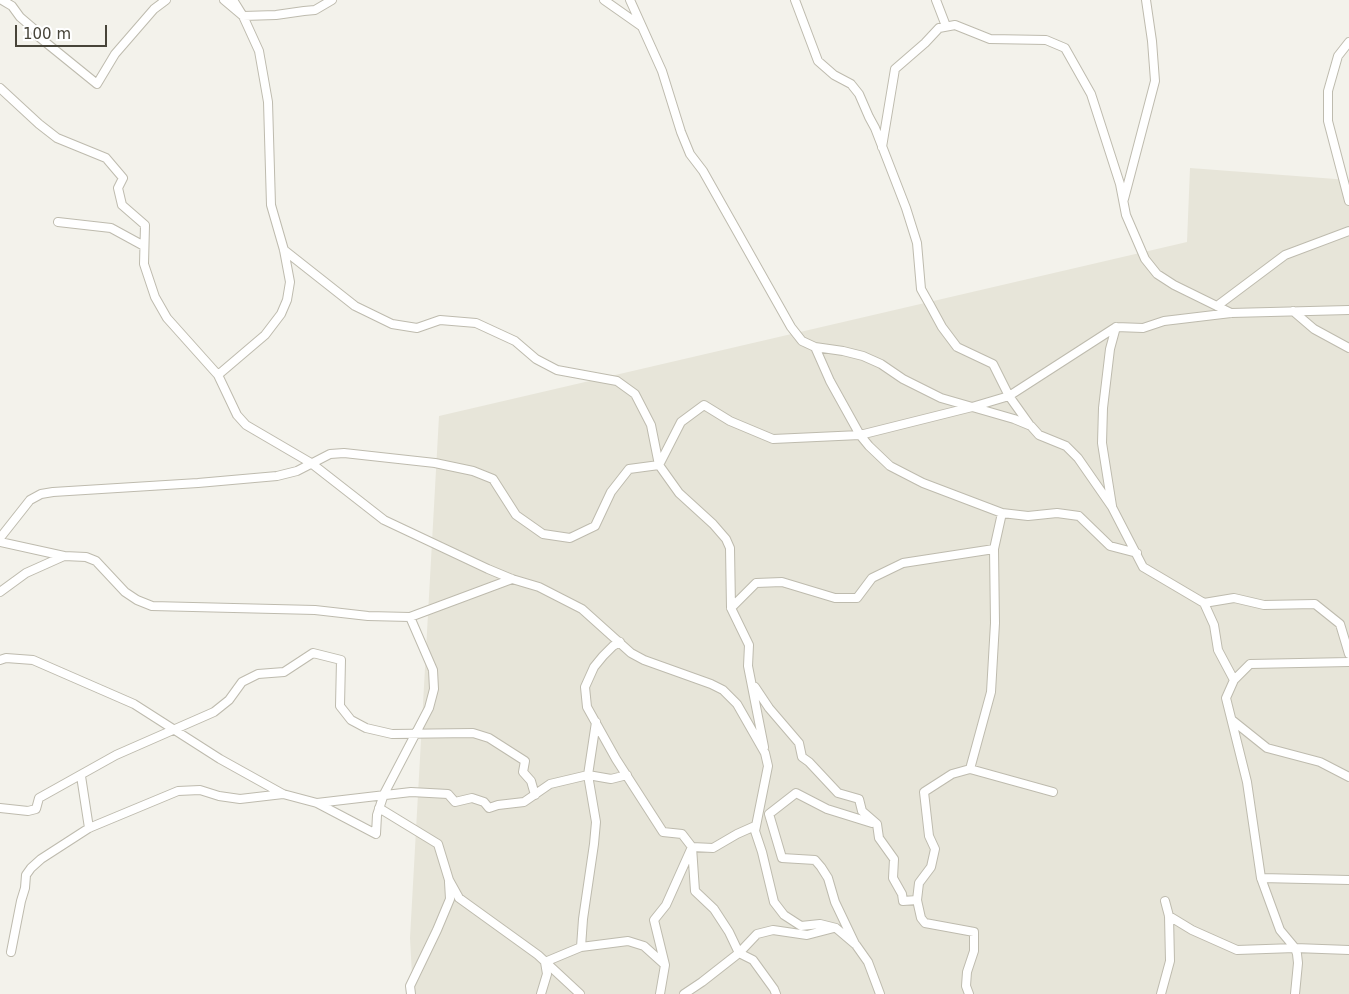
<!DOCTYPE html>
<style>
body{margin:0}
#map{position:relative;width:1349px;height:994px;overflow:hidden;background:#f3f2eb;font-family:"DejaVu Sans",sans-serif}
canvas{display:block}
.scale{position:absolute;left:15px;top:25px;width:92px;height:22px;box-sizing:border-box;border:2px solid #474439;border-top:0;padding-left:6px;font-size:15px;line-height:18px;white-space:nowrap;color:#474439;-webkit-text-stroke:4px #fff;paint-order:stroke}
</style>
<div id="map">
<canvas width="1349" height="994"></canvas>
<div class="scale">100 m</div>
</div>
<script>
const ctx = document.querySelector('canvas').getContext('2d');
ctx.lineJoin = 'round';
function fill(path, color) { ctx.fillStyle = color; ctx.fill(path, 'evenodd'); }
const shape = rows => new Path2D(rows.map(r => 'M' + r).join(''));
function stroke(path, color, width, dash) { ctx.strokeStyle = color; ctx.lineWidth = width; ctx.lineCap = dash ? 'butt' : 'round'; ctx.setLineDash(dash || []); ctx.stroke(path); }
const residential = shape([
 [1190,168,1349,180,1349,994,413,994,410,938,439,416,1187,242]
]);
const minor = shape([
 [2,0,12,6,20,17,34,29,39,37,97,84,115,54,154,9,166,0],
 [224,0,243,16,276,15,304,11,315,10,332,0],
 [604,0,641,26],
 [630,0,662,71,681,132,690,154,703,171,791,327,802,341,815,347,843,351,863,356,881,364,903,379,941,398,1014,419,1031,426,1039,435,1066,446,1078,458,1112,507,1143,567,1204,603,1214,625,1218,650,1234,680],
 [795,0,818,61,834,75,851,84,859,94,869,117,875,128,906,208,917,243,921,289,930,305,942,327,957,347,993,364,1009,396,1029,424],
 [936,0,946,26],
 [1349,42,1338,56,1328,91,1328,121,1349,201],
 [0,88,39,124,57,138,106,158,123,178,118,188,122,205,145,225,144,264,155,297,167,318,218,375,237,415,246,425,311,463,384,520,488,569,512,579,539,587,582,609,631,653,644,660,711,684,723,690,737,704,765,753,768,766,755,831,762,852,774,902,784,915,801,926,820,924,836,928,856,945,868,962,880,994],
 [882,147,895,69,925,43,939,28,955,25,990,39,1046,40,1065,48,1091,94,1120,184,1126,215,1145,259,1157,274,1174,285,1231,313],
 [1124,199,1155,81,1152,41,1146,0],
 [58,222,111,228,144,246],
 [284,250,355,306,392,324,417,328,440,320,476,323,515,341,536,359,557,370,617,381,635,394,651,425,659,465,679,493,713,524,726,539,730,548,731,608,749,645,748,666,764,747],
 [1217,306,1285,255,1349,231],
 [1293,311,1314,329,1349,348],
 [815,347,830,381,860,435,869,446,890,466,923,483,1002,513,1028,516,1057,513,1079,516,1110,546,1137,553],
 [218,375,265,335,281,314,287,300,290,282,284,250,271,205,268,102,259,51,243,16,233,0],
 [659,465,681,422,704,405,730,421,773,439,860,435,972,407,1009,396,1116,327],
 [1112,506,1102,443,1103,408,1110,349,1116,327,1143,328,1164,321,1231,313,1349,310],
 [0,538,30,500,41,494,53,492,198,483,277,476,297,471,330,454,344,453,435,463,473,471,493,479,516,515,543,534,570,538,595,526,611,492,629,469,659,465],
 [0,542,64,556],
 [0,592,26,573,64,556,86,557,96,561,125,592,137,600,152,606,315,610,368,616,410,617,512,579],
 [1204,603,1234,598,1264,605,1315,604,1340,624,1349,654],
 [731,608,756,583,782,582,835,598,857,598,872,578,903,563,994,549,1002,513],
 [620,642,613,646,603,656,594,667,585,687,587,707,616,759,663,832,682,834,692,847,695,891,714,909,729,932,739,953,753,960,774,989,776,994],
 [0,660,6,658,33,660,134,704,220,759,283,794,317,803,376,834,377,815,384,794,429,708,434,689,433,670,410,617],
 [755,687,769,708,799,743,802,757,809,762,838,793,859,799,862,811,877,824,879,838,894,859,893,878,902,894,903,901,917,900,921,918,925,923,974,932,974,951,967,972,966,986,969,994],
 [1232,720,1267,748,1320,762,1349,777],
 [970,769,991,692,995,623,994,549],
 [81,776,89,828],
 [317,803,411,792,448,794,455,802,472,798,484,802,489,808,498,805,524,802,550,784,588,775,611,779,627,775],
 [0,808,28,811,36,809,39,798,116,755,214,712,229,700,242,682,258,674,284,672,313,653,341,660,340,706,351,720,366,728,392,734,473,733,489,738,525,761,523,772,531,781,535,795],
 [379,808,438,844,449,880,459,898,538,955,580,994],
 [1261,878,1349,880],
 [917,900,919,883,931,867,935,849,929,836,924,792,952,774,970,769,1053,792],
 [1169,916,1192,930,1237,950,1295,948,1349,950],
 [855,944,835,902,828,878,821,867,815,860,782,858,769,814,796,793,827,809,872,823],
 [581,947,583,919,594,844,596,822,588,775,596,722],
 [11,952,21,901,25,888,26,875,31,868,41,859,89,828,178,791,200,790,219,796,240,799,283,794],
 [545,962,581,947,628,941,644,946,664,964],
 [411,994,410,986,437,930,450,899,449,882],
 [541,994,547,974,545,962],
 [660,994,665,965,654,920,666,905,692,847,713,848,737,834,755,826],
 [684,994,702,982,739,953,757,934,773,930,807,935,834,928],
 [1161,994,1170,961,1169,916,1165,901],
 [1295,994,1298,963,1297,954,1295,948,1280,930,1261,878,1247,782,1226,698,1234,680,1250,664,1349,662]
]);
fill(residential, '#e7e5d9');
stroke(minor, '#bebbae', 10);
stroke(minor, '#fff', 8);
</script>
